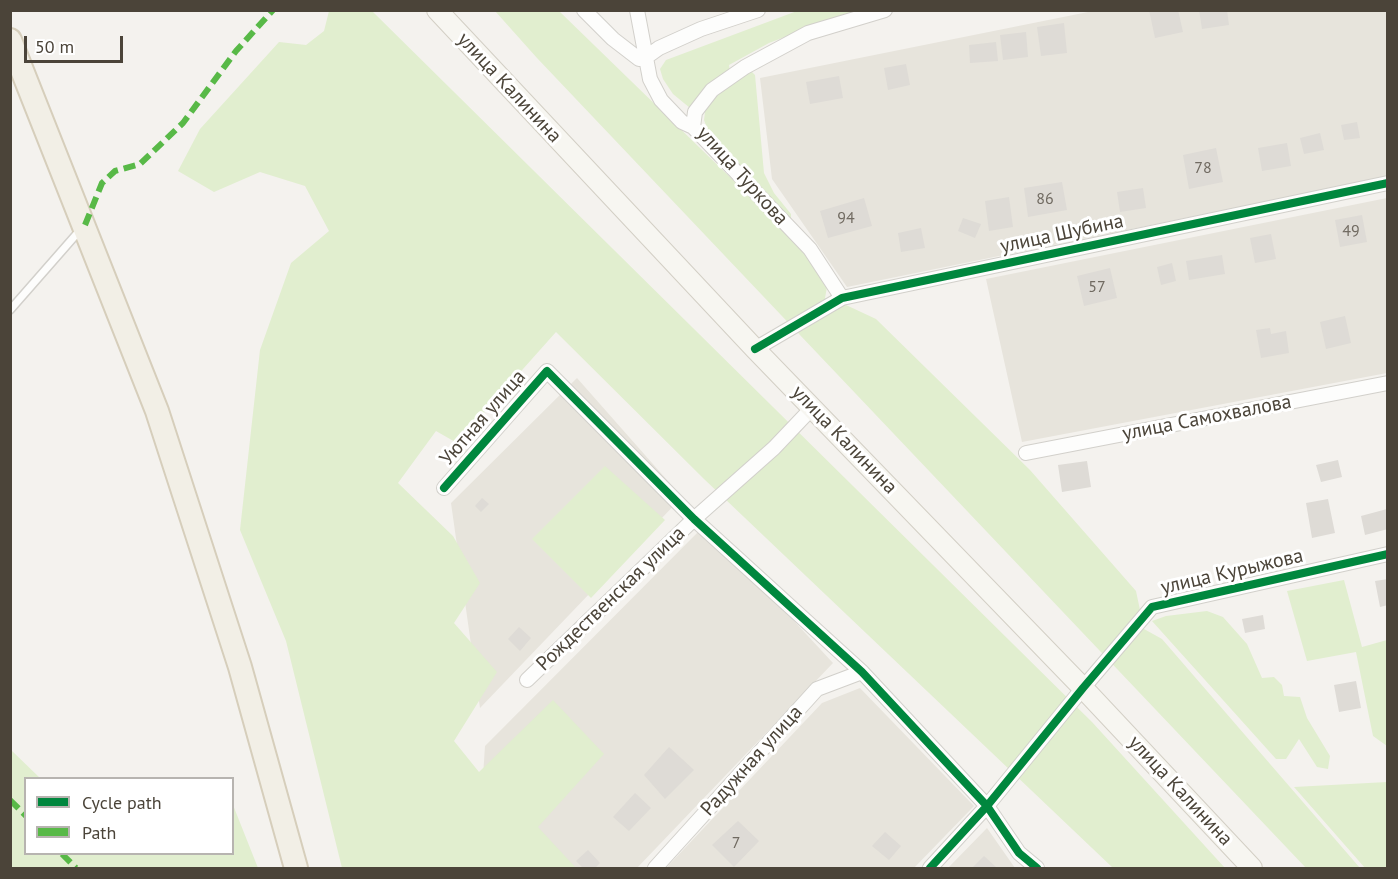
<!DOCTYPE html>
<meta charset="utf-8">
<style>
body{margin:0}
#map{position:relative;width:1398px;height:879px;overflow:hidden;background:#f4f2ee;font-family:"PT Sans",sans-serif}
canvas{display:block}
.frame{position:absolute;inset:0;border:12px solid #4b4439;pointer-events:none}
.legend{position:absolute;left:24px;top:777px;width:210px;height:78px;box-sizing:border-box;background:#fff;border:2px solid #b7b4b0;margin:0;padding:8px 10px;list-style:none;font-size:18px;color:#4b4439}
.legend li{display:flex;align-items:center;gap:12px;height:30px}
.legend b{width:30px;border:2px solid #b7b4b0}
.scale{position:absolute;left:24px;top:36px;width:99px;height:27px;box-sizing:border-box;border:3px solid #4b4439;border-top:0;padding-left:8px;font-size:18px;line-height:21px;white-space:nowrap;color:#4b4439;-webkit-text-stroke:4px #fff;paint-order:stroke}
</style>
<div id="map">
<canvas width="1398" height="879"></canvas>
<div class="frame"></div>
<ul class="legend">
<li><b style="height:8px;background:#00873e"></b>Cycle path</li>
<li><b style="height:8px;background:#58b947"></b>Path</li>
</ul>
<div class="scale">50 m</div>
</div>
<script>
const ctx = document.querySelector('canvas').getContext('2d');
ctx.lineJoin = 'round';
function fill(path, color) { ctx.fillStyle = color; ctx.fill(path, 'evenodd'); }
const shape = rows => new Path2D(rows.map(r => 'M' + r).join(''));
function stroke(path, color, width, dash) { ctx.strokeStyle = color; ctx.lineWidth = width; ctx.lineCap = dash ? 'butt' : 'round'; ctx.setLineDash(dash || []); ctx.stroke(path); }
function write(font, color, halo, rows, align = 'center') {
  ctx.font = font + ' "PT Sans",sans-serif'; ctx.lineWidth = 6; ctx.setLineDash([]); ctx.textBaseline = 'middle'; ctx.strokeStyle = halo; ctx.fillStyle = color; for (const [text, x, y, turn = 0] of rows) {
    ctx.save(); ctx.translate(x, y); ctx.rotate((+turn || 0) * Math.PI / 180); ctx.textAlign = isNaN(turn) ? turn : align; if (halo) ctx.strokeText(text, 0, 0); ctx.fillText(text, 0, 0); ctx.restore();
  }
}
const residential = shape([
 [1093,11,1387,11,1387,177,847,287,772,179,760,78],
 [1387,198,1387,373,1022,442,986,279],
 [577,378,682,497,480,708,451,503],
 [705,525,833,663,637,868,477,868,485,746],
 [860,688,974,806,914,868,666,868,822,703],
 [987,828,1015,868,948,868]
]);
const green = shape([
 [329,11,372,11,1092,722,1225,868,1113,868,704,479,556,332,457,443,436,431,398,483,453,536,480,583,454,623,497,672,454,741,479,772,553,700,604,754,538,827,576,868,342,868,286,641,240,530,260,350,291,263,329,231,305,186,260,172,214,192,178,171,200,129,279,42,306,45,324,31],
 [495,11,559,11,805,250,827,287,825,298,846,305,876,319,1030,470,1136,591,1144,629,1162,639,1360,868,1306,868,537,58],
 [797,11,859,11,839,16,769,43,729,65,730,72,690,108,673,94,663,79,660,69,666,60],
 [750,70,755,75,764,173,774,193,791,214,791,220,709,134,704,120,706,104],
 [605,466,665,520,591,598,532,539],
 [1344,580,1362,647,1387,640,1387,746,1373,736,1356,652,1307,661,1287,591],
 [1207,611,1223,617,1247,644,1262,678,1274,677,1282,685,1284,696,1300,697,1307,718,1330,756,1328,769,1317,767,1299,739,1286,759,1276,759,1152,621,1166,616],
 [11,750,40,778,26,778,26,854,232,854,233,805,258,868,11,868],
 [1387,782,1387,868,1365,868,1294,787]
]);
const building = shape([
 [1149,10,1178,10,1183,32,1155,38],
 [1199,10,1227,10,1229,25,1202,29],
 [1064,23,1067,53,1041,56,1037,27],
 [1026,32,1028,57,1003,60,1000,35],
 [996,42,998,61,970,63,969,45],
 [906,64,910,85,888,90,884,68],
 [839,76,843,98,810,104,806,82],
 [1357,122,1360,138,1344,140,1341,125],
 [1320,133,1324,150,1304,154,1300,138],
 [1287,143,1291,166,1262,171,1258,148],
 [1216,148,1223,182,1189,189,1183,155],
 [1062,182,1067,210,1028,217,1024,188],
 [1143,188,1146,208,1120,212,1117,192],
 [1009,197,1013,227,989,231,985,201],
 [864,198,872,226,828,238,820,211],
 [1362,215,1367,242,1340,247,1335,220],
 [963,218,981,224,975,238,958,231],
 [921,228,925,248,901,252,898,233],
 [1271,234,1276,259,1255,263,1250,238],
 [1222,255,1225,274,1189,280,1186,261],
 [1172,263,1176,281,1161,285,1157,267],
 [1110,268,1117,298,1084,306,1077,276],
 [1345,316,1351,343,1326,349,1320,322],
 [1270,328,1271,334,1286,331,1289,353,1261,358,1256,330],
 [1338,460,1342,477,1321,482,1316,465],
 [1087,461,1091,487,1062,492,1058,465],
 [482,498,489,504,481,512,475,506],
 [1328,499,1335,533,1312,538,1306,503],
 [1387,509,1388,529,1365,535,1361,516],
 [1388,579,1388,605,1380,607,1375,581],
 [1263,615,1265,629,1245,633,1242,619],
 [519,627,531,638,520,651,508,639],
 [1356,681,1361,708,1339,712,1334,685],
 [669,747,694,770,665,799,644,775],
 [635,793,651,808,629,831,613,817],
 [738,821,759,841,734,867,712,845],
 [885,832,901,846,889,860,872,846],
 [588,850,600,863,595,868,583,868,576,861],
 [984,856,997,868,972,868]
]);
const lane = shape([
 [10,310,81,229]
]);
const street = shape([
 [584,10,613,39,639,59,645,58,659,48,701,29,758,10],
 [637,10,650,79,661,100,682,122,693,127],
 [842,298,810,249,693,127,695,112,712,90,745,67,808,33,885,10],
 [755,349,842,298,1388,183],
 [1026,453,1388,383],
 [444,488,547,371,694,519,862,672,987,806,1019,853,1037,868],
 [527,680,694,519,774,448,812,408],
 [655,868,817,689,862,672],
 [930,868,987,806,1083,688,1152,607,1388,554]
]);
const secondary = shape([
 [437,10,755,349,1083,688,1252,868]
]);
const primary = shape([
 [10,40,157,411,240,667,296,868]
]);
const quiet = shape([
 [85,225,102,183,115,171,140,164,183,123,236,51,273,10],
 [10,800,26,816],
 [62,854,76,868]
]);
const cycleway = shape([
 [755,349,842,298,1388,183],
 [444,488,547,371,694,519,862,672,987,806,1019,853,1037,868],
 [930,868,987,806,1083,688,1152,607,1388,554]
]);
const numberNames = [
 ["78",1203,168],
 ["86",1045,199],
 ["94",846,218],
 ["49",1351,231],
 ["57",1097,287],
 ["7",736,843]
];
const streetNames = [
 ["улица Калинина",509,88,47],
 ["улица Туркова",742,176,48],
 ["улица Шубина",1062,234,-12],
 ["Уютная улица",483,418,-49],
 ["улица Самохвалова",1207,418,-11],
 ["улица Калинина",844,440,46],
 ["улица Курыжова",1232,572,-13],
 ["Рождественская улица",611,599,-44],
 ["Радужная улица",752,761,-48],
 ["улица Калинина",1180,791,47]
];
fill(residential, '#e7e4dc');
fill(green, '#e1eecf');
fill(building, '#dedbd6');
stroke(lane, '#d2d0cb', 10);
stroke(street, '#d2d0cb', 16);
stroke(secondary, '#d3cfc5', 22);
stroke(primary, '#d6cebb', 26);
stroke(lane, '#fdfdfc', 7);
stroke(street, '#fdfdfc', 14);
stroke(secondary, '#f7f6f1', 20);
stroke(primary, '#f2efe6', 22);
stroke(quiet, '#58b947', 6, [12, 6]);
stroke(cycleway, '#00873e', 8);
write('16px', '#706a61', null, numberNames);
write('20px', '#4b4439', '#fff', streetNames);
</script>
